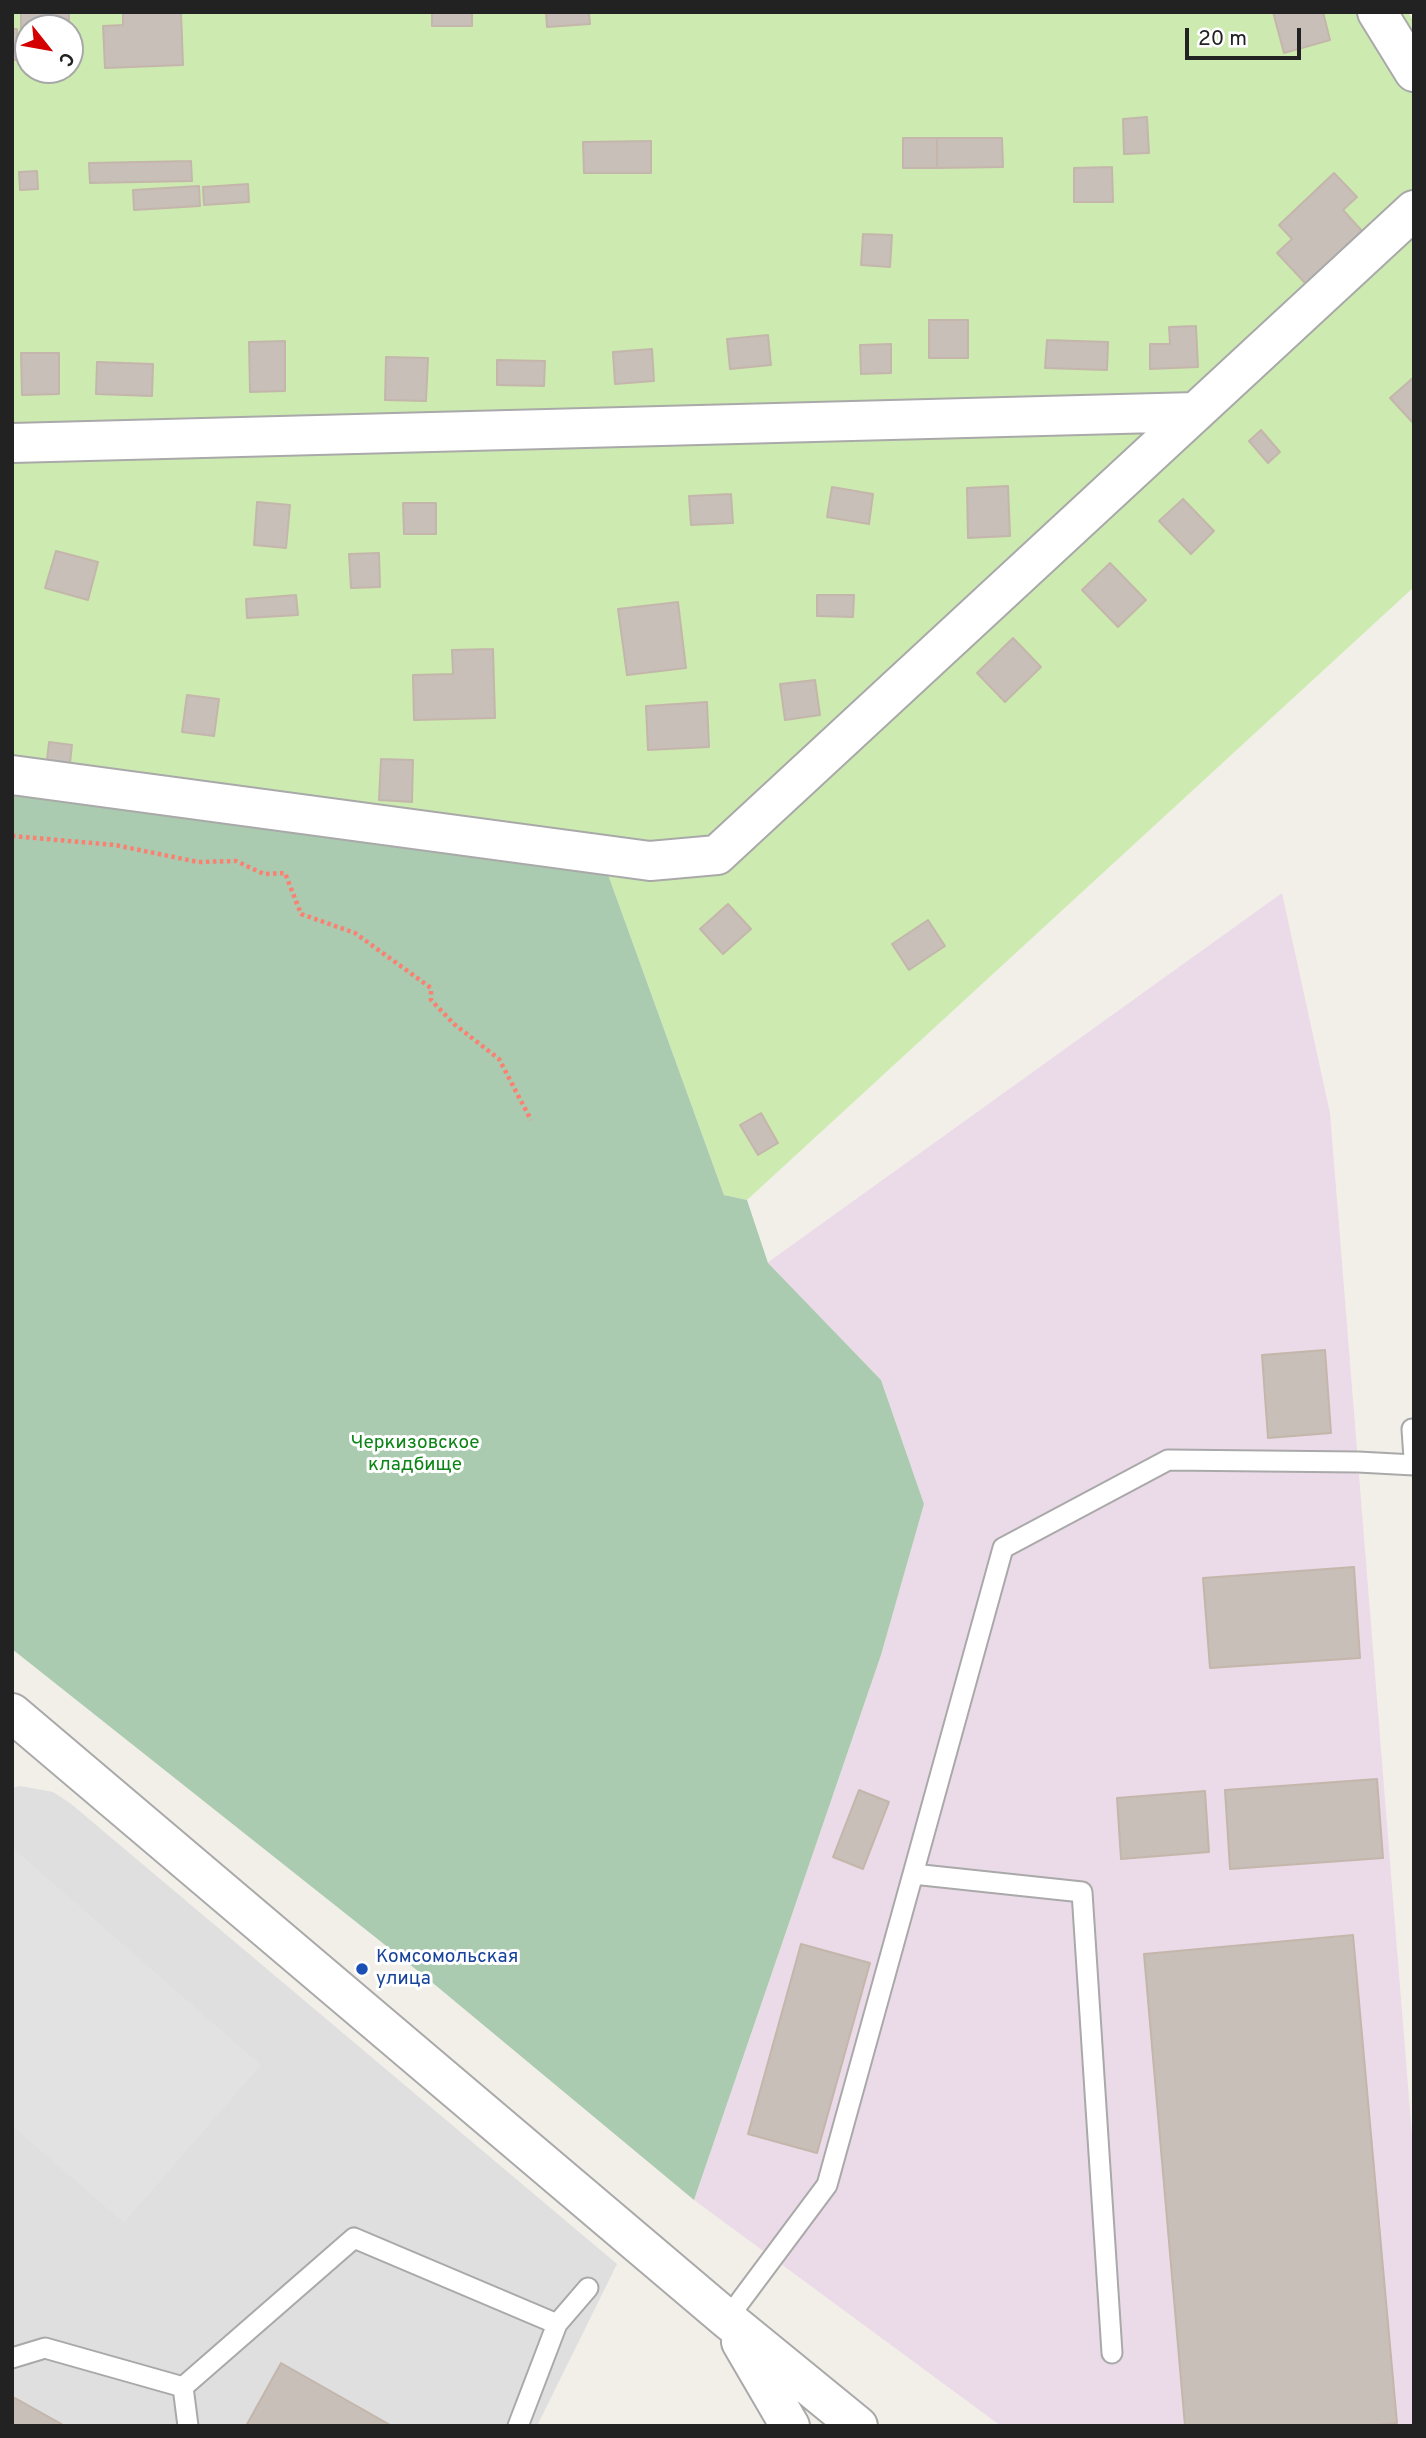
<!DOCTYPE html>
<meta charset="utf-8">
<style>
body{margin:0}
#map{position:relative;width:1426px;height:2438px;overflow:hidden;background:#f2efe9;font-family:Overpass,sans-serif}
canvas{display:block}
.frame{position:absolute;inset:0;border:14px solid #222;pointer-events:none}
.north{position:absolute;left:14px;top:14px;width:70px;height:70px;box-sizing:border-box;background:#fff;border:2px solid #a7a7a7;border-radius:50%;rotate:121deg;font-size:19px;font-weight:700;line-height:28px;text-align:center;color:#222}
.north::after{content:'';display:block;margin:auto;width:24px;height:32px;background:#d40000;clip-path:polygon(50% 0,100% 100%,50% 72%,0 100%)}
.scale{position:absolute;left:1185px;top:28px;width:116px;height:32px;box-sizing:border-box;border:4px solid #222;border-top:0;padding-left:9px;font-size:21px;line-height:24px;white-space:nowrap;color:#222;-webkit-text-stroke:5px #fff;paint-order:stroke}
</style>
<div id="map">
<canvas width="1426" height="2438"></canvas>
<div class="frame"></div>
<div class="north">С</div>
<div class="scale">20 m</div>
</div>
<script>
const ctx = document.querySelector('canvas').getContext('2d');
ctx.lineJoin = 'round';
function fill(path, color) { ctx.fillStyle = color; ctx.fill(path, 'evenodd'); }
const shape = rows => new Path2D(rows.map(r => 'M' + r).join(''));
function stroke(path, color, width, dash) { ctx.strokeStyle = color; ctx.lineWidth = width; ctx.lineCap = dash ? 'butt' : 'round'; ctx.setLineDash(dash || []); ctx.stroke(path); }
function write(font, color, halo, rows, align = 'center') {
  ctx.font = font + ' Overpass,sans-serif'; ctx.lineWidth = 6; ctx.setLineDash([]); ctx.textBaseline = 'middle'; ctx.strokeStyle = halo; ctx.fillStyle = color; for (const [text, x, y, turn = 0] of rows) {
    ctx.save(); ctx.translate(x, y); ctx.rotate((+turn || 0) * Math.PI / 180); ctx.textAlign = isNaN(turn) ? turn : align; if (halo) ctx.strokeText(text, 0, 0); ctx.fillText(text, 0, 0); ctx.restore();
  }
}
const residential = shape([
 [20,1786,53,1792,70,1803,617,2264,537,2426,12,2426,12,1788]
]);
const industrial = shape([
 [1282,893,1330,1113,1414,2161,1414,2426,1001,2426,694,2200,881,1655,924,1504,881,1380,767,1263]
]);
const grass = shape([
 [12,12,1408,12,1414,23,1414,587,747,1200,724,1195,606,869,12,786],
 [28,28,70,28,70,70,28,70]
]);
const cemetery = shape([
 [12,786,606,869,724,1195,747,1200,768,1263,881,1380,924,1504,881,1655,694,2200,428,1979,12,1649]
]);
const parking = shape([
 [12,1847,261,2065,124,2223,12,2126]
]);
const building = shape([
 [21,12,69,12,69,28,28,28,28,30,21,30,21,12],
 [123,12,181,12,183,65,105,68,103,26,123,25,123,12],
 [432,12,472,12,472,26,432,26,432,12],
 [546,12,589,12,590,24,547,27,546,12],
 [1273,12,1323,12,1330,40,1284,53,1273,12],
 [12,29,17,29,17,60,12,60,12,29],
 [1147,117,1149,153,1124,154,1123,119,1147,117],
 [903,138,937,138,937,168,903,168,903,138],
 [937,138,1002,138,1003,167,937,168,937,138],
 [651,141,651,173,584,173,583,142,651,141],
 [191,161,192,181,90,183,89,163,191,161],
 [1112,167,1113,202,1074,202,1074,168,1112,167],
 [37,171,38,189,20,190,19,172,37,171],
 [1334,173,1357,197,1343,210,1362,231,1306,284,1277,253,1292,239,1279,225,1334,173],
 [248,184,249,202,204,205,203,187,248,184],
 [199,186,200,206,134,210,133,190,199,186],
 [863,234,892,235,890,267,861,265,863,234],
 [929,320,968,320,968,358,929,358,929,320],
 [1196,326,1198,367,1150,369,1150,344,1170,344,1169,327,1196,326],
 [768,335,771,365,730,369,727,339,768,335],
 [1047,340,1108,342,1107,370,1045,368,1047,340],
 [285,341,285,391,250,392,249,342,285,341],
 [891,344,891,373,861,374,860,345,891,344],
 [652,349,654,381,615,384,613,352,652,349],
 [21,353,59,353,59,394,22,395,21,353],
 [386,357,428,358,426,401,385,400,386,357],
 [497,360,545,361,544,386,497,385,497,360],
 [97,362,153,364,152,396,96,394,97,362],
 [1414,377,1414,424,1390,398,1414,377],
 [1261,430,1280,452,1268,463,1249,441,1261,430],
 [1008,486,1010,536,968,538,967,488,1008,486],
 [832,487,873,494,869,524,827,517,832,487],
 [731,494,733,523,691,525,689,496,731,494],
 [1183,499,1214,531,1191,554,1159,521,1183,499],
 [257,502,290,505,286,548,254,545,257,502],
 [403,503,436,503,436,534,404,534,403,503],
 [56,551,98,562,88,600,45,588,56,551],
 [379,553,380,587,351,588,349,554,379,553],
 [1110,563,1146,600,1118,627,1082,590,1110,563],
 [296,595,298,615,247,618,246,599,296,595],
 [817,595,854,595,853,617,817,616,817,595],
 [678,602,686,668,627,675,618,609,678,602],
 [1013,638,1041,667,1005,702,977,673,1013,638],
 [493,649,495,718,414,720,413,675,453,674,452,650,493,649],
 [815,680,820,715,785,720,780,684,815,680],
 [187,695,219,699,214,736,182,732,187,695],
 [707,702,709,747,648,750,646,706,707,702],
 [49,742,72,745,70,763,47,760,49,742],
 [381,759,413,760,412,802,379,800,381,759],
 [728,904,751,929,723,954,700,929,728,904],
 [928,920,945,946,909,970,892,944,928,920],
 [761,1113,778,1143,758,1155,740,1125,761,1113],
 [1325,1350,1331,1433,1268,1438,1262,1355,1325,1350],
 [1354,1567,1360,1658,1210,1668,1203,1578,1354,1567],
 [1377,1779,1383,1858,1230,1869,1225,1790,1377,1779],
 [859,1790,889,1802,863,1869,833,1857,859,1790],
 [1205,1791,1209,1852,1121,1859,1117,1798,1205,1791],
 [1353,1935,1397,2423,1365,2426,1185,2426,1144,1954,1353,1935],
 [801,1944,870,1963,817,2153,748,2134,801,1944],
 [281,2363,392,2426,246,2426,281,2363],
 [15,2398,65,2426,12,2426,12,2402,15,2398]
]);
const path = shape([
 [12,836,115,845,198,862,236,861,264,874,285,873,301,914,355,933,431,988,431,1000,454,1024,499,1059,531,1120]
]);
const service = shape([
 [1414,1429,1412,1429,1414,1458],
 [727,2319,827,2185,913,1874],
 [557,2324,588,2288],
 [1112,2353,1082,1892,913,1874,1003,1548,1168,1460,1358,1462,1414,1465],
 [12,2358,45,2348,183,2387,354,2238,557,2324,518,2426],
 [183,2387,188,2426]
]);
const minor = shape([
 [1377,12,1414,72],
 [12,443,1196,412],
 [12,775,650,861,717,855,1414,210]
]);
const tertiary = shape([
 [12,1713,727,2319,858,2426],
 [741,2342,790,2426]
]);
const markers = [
 [362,1969,7,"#1a4fb4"]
];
const parkNames = [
 ["Черкизовское",415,1444],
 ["кладбище",415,1466]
];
const transitNames = [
 ["Комсомольская",376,1958],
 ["улица",376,1980]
];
fill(residential, '#e0dfdf');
fill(industrial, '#ebdbe8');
fill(grass, '#cdebb0');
fill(cemetery, '#aacbaf');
fill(parking, '#e2e2e2');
fill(building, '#c7bfb8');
stroke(building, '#c4b6ab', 2);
stroke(service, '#a9a9a9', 23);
stroke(minor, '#a9a9a9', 42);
stroke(tertiary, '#a9a9a9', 42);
stroke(path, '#fa8072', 4.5, [3.5, 3.5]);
stroke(service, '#fff', 19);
stroke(minor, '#fff', 38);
stroke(tertiary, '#fff', 38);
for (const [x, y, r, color] of markers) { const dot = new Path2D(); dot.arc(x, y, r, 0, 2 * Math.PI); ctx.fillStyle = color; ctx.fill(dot); stroke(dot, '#fff', 2.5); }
write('19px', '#0c8416', '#fff', parkNames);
write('19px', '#164399', '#fff', transitNames, 'left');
</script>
